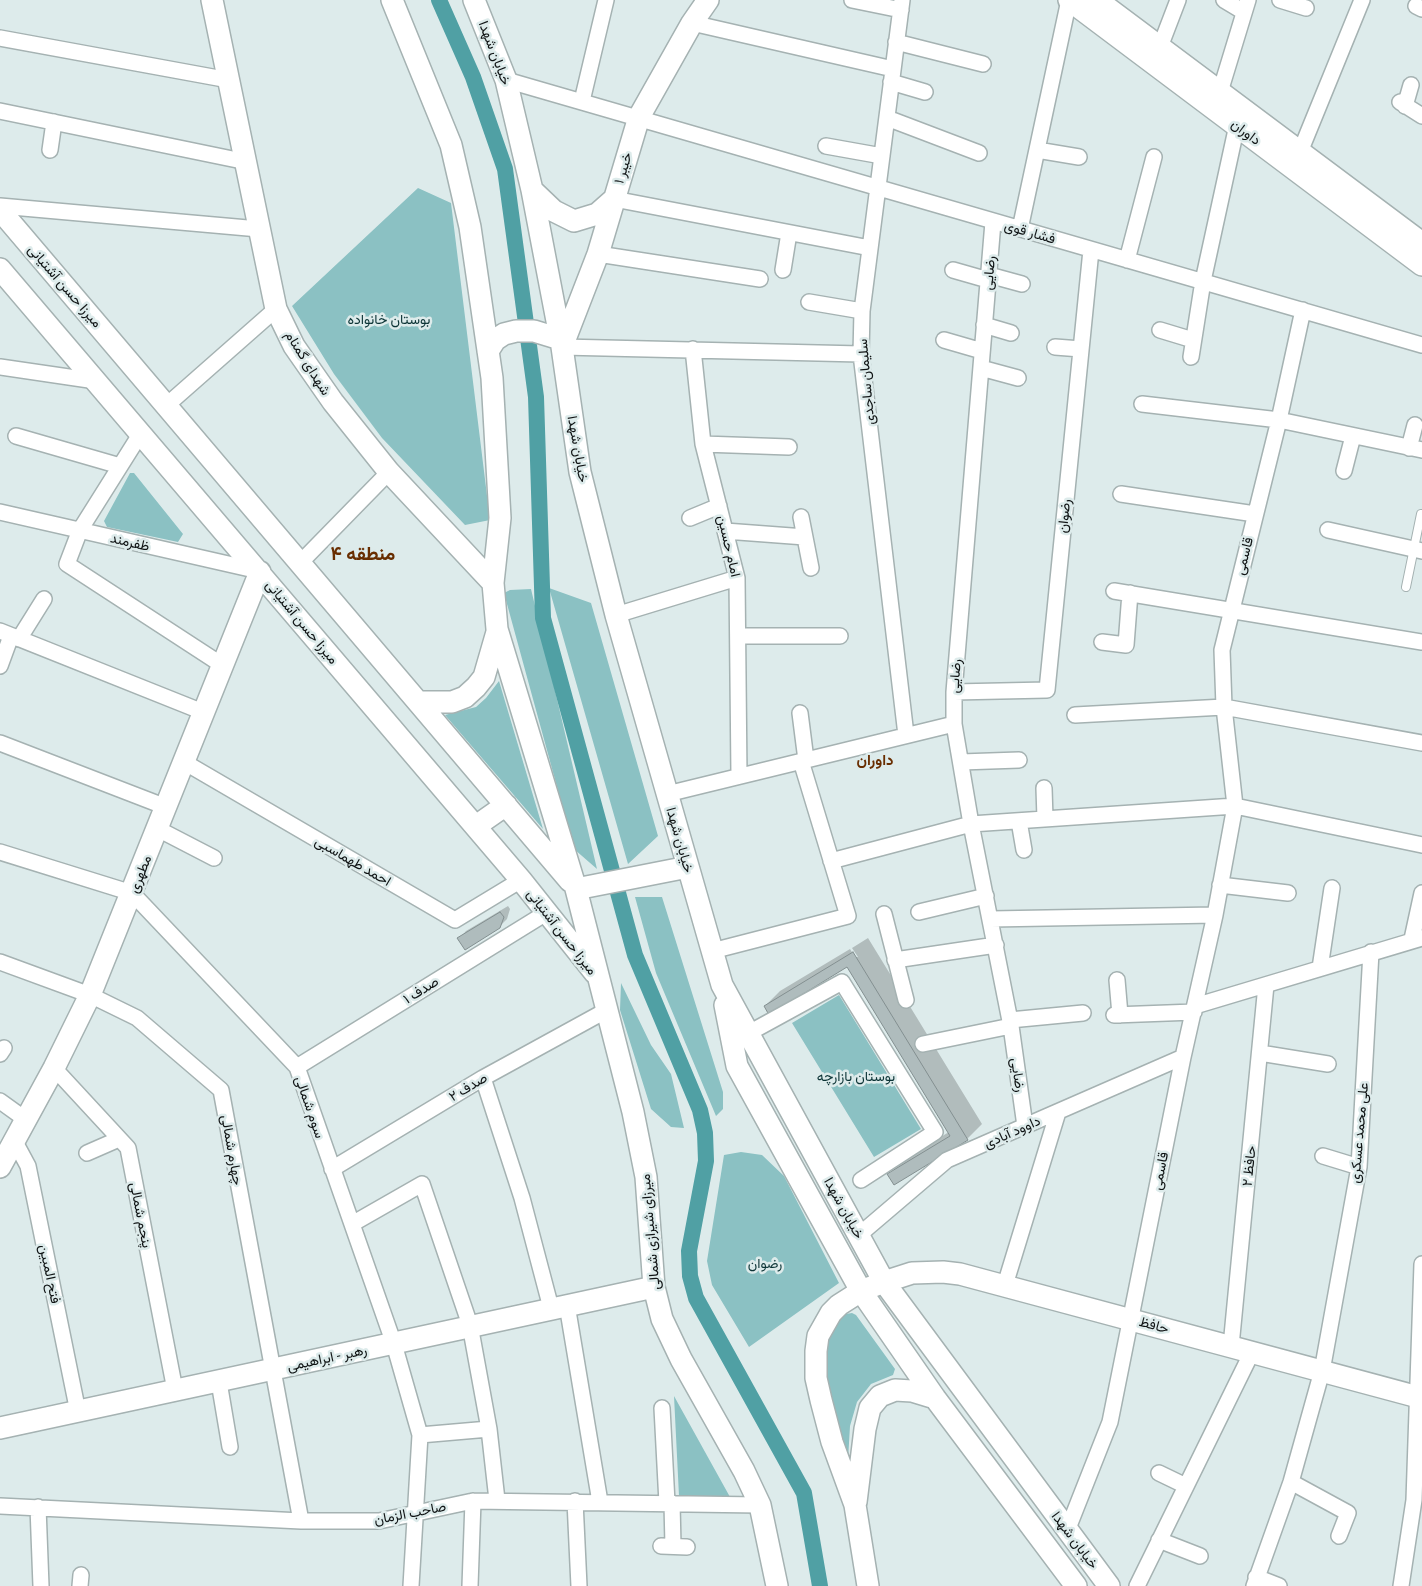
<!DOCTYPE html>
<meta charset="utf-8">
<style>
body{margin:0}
canvas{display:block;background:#ddebeb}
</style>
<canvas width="1422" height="1586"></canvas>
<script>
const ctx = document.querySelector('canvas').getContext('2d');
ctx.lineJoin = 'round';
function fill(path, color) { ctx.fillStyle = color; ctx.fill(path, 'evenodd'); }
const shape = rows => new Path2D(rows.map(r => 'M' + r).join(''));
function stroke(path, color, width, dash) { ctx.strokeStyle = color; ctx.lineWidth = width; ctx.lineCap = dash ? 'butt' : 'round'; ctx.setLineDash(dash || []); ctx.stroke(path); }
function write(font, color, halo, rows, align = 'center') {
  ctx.font = font + ' Ubuntu,Vazirmatn,sans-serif'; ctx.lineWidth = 5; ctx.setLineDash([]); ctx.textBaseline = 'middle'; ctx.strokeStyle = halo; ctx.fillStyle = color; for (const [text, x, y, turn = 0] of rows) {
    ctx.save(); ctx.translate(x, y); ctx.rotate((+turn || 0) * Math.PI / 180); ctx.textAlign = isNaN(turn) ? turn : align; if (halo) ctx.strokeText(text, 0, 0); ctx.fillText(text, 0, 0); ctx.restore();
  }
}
const green = shape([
 [418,188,451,203,490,520,465,525,382,438,334,374,292,306],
 [130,473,134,473,183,534,178,542,107,527,104,521],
 [549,588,591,603,658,836,628,864],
 [531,589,597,869,574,849,504,593,510,590],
 [499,681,543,829,445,715,476,707,486,698],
 [635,897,662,897,723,1092,723,1109,716,1116,656,973],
 [621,983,651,1045,671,1074,684,1128,671,1127,651,1109,620,1010],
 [839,995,921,1129,874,1157,792,1023],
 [741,1152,762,1155,784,1176,839,1283,749,1347,712,1285,707,1261,724,1155],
 [852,1313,856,1315,895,1369,893,1375,871,1384,857,1402,850,1426,848,1460,817,1376,832,1326,846,1314],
 [674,1396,730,1497,679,1496]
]);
const shadow = shape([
 [508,906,510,909,507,919,499,927,459,939,466,931],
 [868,938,982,1124,967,1139,894,1183,889,1174,904,1159,949,1132,847,966,765,1006,780,991,850,949,855,957,858,957,852,948]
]);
const canal = shape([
 [439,0,473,77,505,169,536,397,543,618,635,955,700,1110,705,1133,706,1161,689,1251,690,1276,696,1298,804,1493,820,1586]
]);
const building = shape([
 [500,912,504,917,500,928,465,950,457,938,500,912],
 [853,952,968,1140,894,1185,887,1174,950,1136,847,967,769,1015,764,1006,853,952]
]);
const lane = shape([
 [1406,587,1421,514]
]);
const street = shape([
 [852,0,901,10],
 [902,0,862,311,861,354,906,735],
 [1224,0,1244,12],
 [1280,0,1306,8],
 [1416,6,1422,9],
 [692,23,893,69],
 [0,38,229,80],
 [896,42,983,64],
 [1160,47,1178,0],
 [506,80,1422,345],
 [891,82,925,92],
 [1220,92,1248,0],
 [582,101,606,0],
 [1400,102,1422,116],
 [1405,106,1411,85],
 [0,111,247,162],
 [887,118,979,153],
 [826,146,882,156],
 [50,150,54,122],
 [1037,150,1079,157],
 [1300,152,1362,0],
 [614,199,870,248],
 [0,206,259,229],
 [993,222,954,692,954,724,971,824,1011,1026,1025,1126],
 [1020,229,1069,0],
 [598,254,760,279],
 [1127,260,1154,157],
 [783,270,789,233],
 [953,270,988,280],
 [989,275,1022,284],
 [809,302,862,311],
 [984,325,1011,333],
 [1160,330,1193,340],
 [944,340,982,351],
 [562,347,861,354],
 [1055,347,1081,349],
 [693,349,703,444,737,578,739,776],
 [1191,357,1203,281,1237,125],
 [0,367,96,381],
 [981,368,1018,378],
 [1142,404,1279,420,1422,450],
 [167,405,276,309],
 [141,433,80,530,67,564,222,665],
 [16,436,120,466],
 [703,444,789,447],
 [1409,448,1415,425],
 [1344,471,1353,436],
 [1121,494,1255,514],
 [0,512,259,571],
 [801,517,811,568],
 [690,518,719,506],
 [1328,530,1422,551],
 [725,531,805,537],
 [301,562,389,472],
 [1114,591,1422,642],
 [616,615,737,578],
 [0,631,203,712],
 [738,636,840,636],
 [19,639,44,599],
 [1102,642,1126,645,1130,593],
 [0,666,11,636],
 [954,692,1047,690,1091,250],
 [800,713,806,760],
 [1075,715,1224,707,1422,743],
 [0,743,166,807],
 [184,762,455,920,521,880],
 [961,762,1019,760],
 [1044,788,1045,819],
 [667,794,954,724],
 [1019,821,1024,850],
 [158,829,214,858],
 [0,852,132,893,297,1067,394,1344,420,1435,411,1586],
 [831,861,971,824,1235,806,1422,845],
 [1220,885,1288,893],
 [919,912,986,896],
 [884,914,906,1000],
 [991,919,1215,915],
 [1412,939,1422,893],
 [712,951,848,916,801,761],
 [895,960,996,945],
 [0,962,90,995,137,1018,221,1090,301,1521],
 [1320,968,1332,888],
 [1117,980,1120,1015],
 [1195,1006,1422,938],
 [1114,1015,1194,1012],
 [1010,1020,1083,1013],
 [747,1034,842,982,935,1132,861,1180],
 [923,1044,1011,1026],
 [1260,1053,1328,1064],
 [0,1054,4,1048],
 [297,1067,546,913],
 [54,1068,128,1148,175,1390],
 [483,1078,522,1198,551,1308],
 [0,1101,25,1119],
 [14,1140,28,1166,78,1412],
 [87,1153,119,1139],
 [1323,1156,1359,1167],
 [332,1169,483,1078,607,1010],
 [352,1224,422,1184,470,1325,489,1429,497,1500],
 [859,1235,947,1160,1183,1057],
 [1005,1285,1058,1112],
 [567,1305,600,1502],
 [1231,1346,1266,985],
 [219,1382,230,1447],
 [662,1408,667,1503],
 [420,1435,489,1429],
 [1159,1473,1186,1486],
 [1291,1482,1348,1513,1339,1536],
 [575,1501,579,1586],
 [672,1503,673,1546],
 [0,1506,301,1521,379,1521,473,1501,760,1505],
 [38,1507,41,1586],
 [1067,1531,1110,1422,1183,1057,1215,915,1235,806,1224,707,1222,650,1279,420,1303,310],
 [1159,1540,1200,1556],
 [661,1546,687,1547],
 [1256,1577,1279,1586],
 [80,1586,81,1575],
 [470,1586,473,1501],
 [1137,1586,1252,1352],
 [1254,1586,1291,1482,1322,1371,1359,1167,1371,952],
 [1401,1586,1414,1500,1422,1264]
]);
const secondary = shape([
 [212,0,276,309,294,346,333,402,389,472,493,583],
 [392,0,451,145,470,227,492,378,500,518,493,583,497,629,576,889,633,1112,646,1177,654,1287,662,1319,681,1359,744,1471,760,1505,777,1586],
 [474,0,506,80,532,190,562,347,580,472,616,615,722,985,884,1282,1109,1586],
 [1069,0,1422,265],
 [1097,0,1422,243],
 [532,190,554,211,574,221,597,214,614,199],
 [0,210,570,881],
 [0,269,521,880,595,973],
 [562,347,598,254,639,117,692,23,708,0],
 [488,351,495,340,504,334,516,331,534,331,560,339],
 [420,702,452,702,465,697,476,687,484,677,497,632],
 [476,826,506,805],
 [576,889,688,867],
 [725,1005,737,1066,861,1291,935,1398,1076,1586],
 [0,1167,54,1068,90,995,260,572],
 [0,1428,654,1287],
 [856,1502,865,1429,870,1408,880,1396,895,1390,912,1391,935,1398],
 [868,1586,855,1505,832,1442,821,1400,816,1378,816,1351,818,1336,831,1313,839,1305,861,1291,884,1282,912,1273,943,1272,960,1274,1422,1398]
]);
const streetNames = [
 ["خیابان شهدا",495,53,69],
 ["داوران",1246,132,37],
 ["خیبر ۱",623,168,-73],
 ["فشار قوی",1030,232,16],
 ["رضایی",989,273,-85],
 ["میرزا حسن آشتیانی",65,286,49],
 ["شهدای گمنام",308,363,58],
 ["سلیمان ساجدی",866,382,-95],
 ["خیابان شهدا",578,449,80],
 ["رضوان",1064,516,-84],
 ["ظفرمند",130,542,13],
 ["امام حسین",729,546,77],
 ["قاسمی",1244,556,-76],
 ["میرزا حسن آشتیانی",302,622,50],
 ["رضایی",955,676,-86],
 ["خیابان شهدا",680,840,74],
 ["احمد طهماسبی",353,861,30],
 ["مطهری",140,874,-68],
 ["میرزا حسن آشتیانی",562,932,52],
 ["صدف ۱",421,990,-32],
 ["رضایی",1018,1075,82],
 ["صدف ۲",468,1087,-31],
 ["سوم شمالی",310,1107,71],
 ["داوود آبادی",1012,1132,-24],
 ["علی محمد عسکری",1359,1133,-85],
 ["چهارم شمالی",232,1150,80],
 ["حافظ ۲",1249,1166,-84],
 ["قاسمی",1160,1171,-79],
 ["خیابان شهدا",844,1208,61],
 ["پنجم شمالی",141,1215,79],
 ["میرزای شیرازی شمالی",650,1232,-95],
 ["فتح المبین",50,1274,78],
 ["حافظ",1154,1325,15],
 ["رهبر - ابراهیمی",327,1358,-12],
 ["صاحب الزمان",410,1513,-11],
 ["خیابان شهدا",1075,1540,53]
];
const parkNames = [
 ["بوستان خانواده",389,319],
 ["بوستان بازارچه",856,1076],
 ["رضوان",765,1263]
];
const neighbourhoodNames = [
 ["داوران",875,760]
];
const districtNames = [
 ["منطقه ۴",363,554]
];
fill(green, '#8bc1c3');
fill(shadow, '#0003');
stroke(canal, '#50a0a4', 16);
fill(building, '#afbcbd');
stroke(building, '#838f90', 1);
stroke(lane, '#a5b2b2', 10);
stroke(street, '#a5b2b2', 18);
stroke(secondary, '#a5b2b2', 24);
stroke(lane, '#fff', 8);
stroke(street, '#fff', 15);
stroke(secondary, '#fff', 21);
write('14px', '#0f1314', '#ddebeb', streetNames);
write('14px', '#0c3436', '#ddebeb', parkNames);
write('bold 15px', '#682d00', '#ddebeb', neighbourhoodNames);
write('bold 19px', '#682d00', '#ddebeb', districtNames);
</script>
